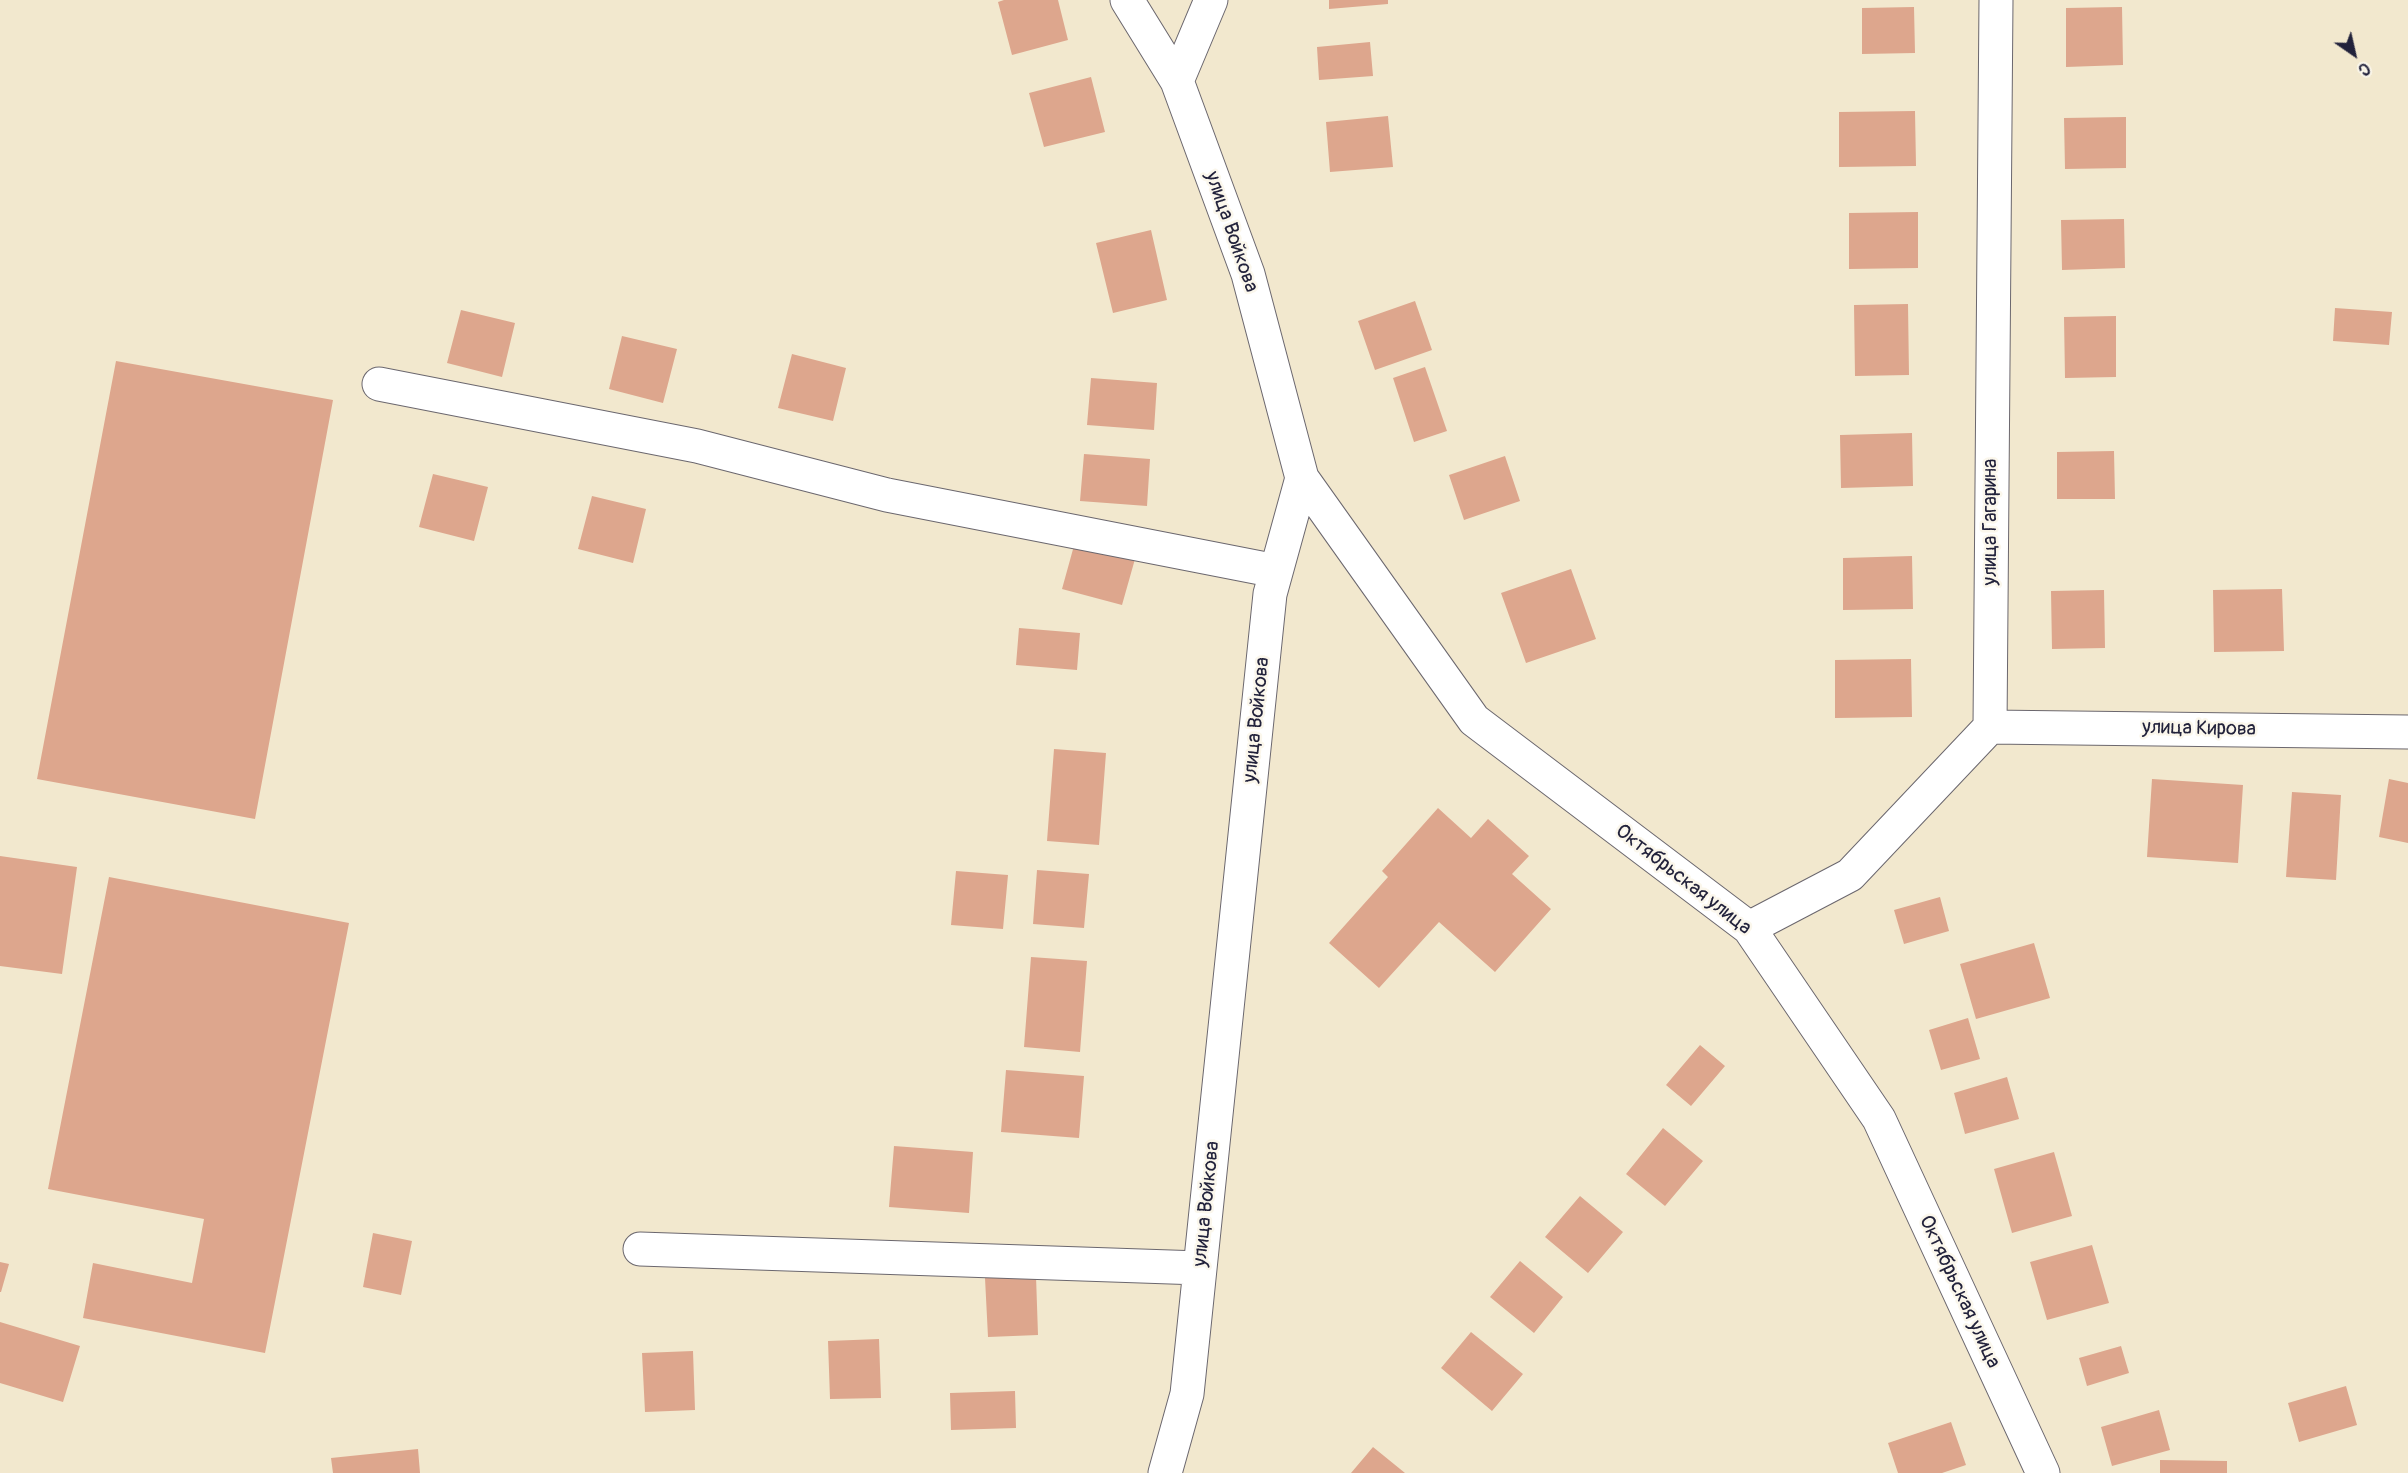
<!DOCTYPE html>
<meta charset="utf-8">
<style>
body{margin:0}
#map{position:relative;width:2408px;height:1473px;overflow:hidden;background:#f2e8ce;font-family:Pangolin,sans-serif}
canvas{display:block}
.north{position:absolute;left:2324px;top:24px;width:60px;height:60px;-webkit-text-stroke:4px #fbf7ec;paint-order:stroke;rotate:146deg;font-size:16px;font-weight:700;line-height:24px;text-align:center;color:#22223b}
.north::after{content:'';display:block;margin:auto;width:21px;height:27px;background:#22223b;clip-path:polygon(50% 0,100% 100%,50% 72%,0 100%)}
</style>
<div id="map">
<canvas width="2408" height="1473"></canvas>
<div class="north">С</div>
</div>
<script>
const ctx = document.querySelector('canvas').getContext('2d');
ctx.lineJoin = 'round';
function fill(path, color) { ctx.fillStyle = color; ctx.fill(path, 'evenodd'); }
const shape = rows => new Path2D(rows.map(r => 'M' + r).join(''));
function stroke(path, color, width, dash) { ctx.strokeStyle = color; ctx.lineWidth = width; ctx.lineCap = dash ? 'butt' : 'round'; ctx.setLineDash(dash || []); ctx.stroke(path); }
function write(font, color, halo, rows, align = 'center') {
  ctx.font = font + ' Pangolin,sans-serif'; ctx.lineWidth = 5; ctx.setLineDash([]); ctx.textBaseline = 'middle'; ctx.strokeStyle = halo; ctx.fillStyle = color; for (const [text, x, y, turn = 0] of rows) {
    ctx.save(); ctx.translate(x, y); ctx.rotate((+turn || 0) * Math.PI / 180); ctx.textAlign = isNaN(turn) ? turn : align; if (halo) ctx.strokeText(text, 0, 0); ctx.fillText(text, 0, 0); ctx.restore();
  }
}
const building = shape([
 [1004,0,1058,0,1068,40,1012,55,998,2],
 [1329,0,1388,0,1388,4,1329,9],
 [1914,7,1915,53,1862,54,1862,8],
 [2122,7,2123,65,2066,67,2066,8],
 [1370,42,1373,76,1319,80,1317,47],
 [1091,77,1105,132,1044,147,1029,93],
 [1915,111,1916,166,1839,167,1839,112],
 [1388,116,1393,167,1330,172,1326,122],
 [2126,117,2126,168,2065,169,2064,118],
 [1918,212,1918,268,1849,269,1849,213],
 [2124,219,2125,268,2062,270,2061,220],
 [1151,230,1167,300,1113,313,1096,243],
 [1415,301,1432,350,1375,370,1358,321],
 [1908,304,1909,375,1855,376,1854,305],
 [2335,308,2392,312,2389,345,2333,341],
 [461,310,515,323,502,377,447,363],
 [2116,316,2116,377,2065,378,2064,317],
 [622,336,677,349,663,403,609,389],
 [792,354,846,368,833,421,778,408],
 [116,361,333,400,255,819,37,779],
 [1425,367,1447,431,1414,442,1393,378],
 [1091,378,1157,383,1154,430,1087,425],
 [1912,433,1913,486,1841,488,1840,435],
 [2114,451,2115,499,2057,499,2057,452],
 [1084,454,1150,459,1147,506,1080,501],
 [1505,456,1520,501,1464,520,1449,475],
 [433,474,488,487,474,541,419,527],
 [592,496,646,509,633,563,578,549],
 [1075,542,1135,559,1122,605,1062,589],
 [1912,556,1913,609,1843,610,1843,558],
 [1571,569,1596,639,1526,663,1501,593],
 [2282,589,2284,651,2214,652,2213,590],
 [2104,590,2105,648,2052,649,2051,591],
 [1019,628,1080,633,1077,670,1016,665],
 [1911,659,1912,717,1835,718,1835,660],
 [1054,749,1106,753,1099,845,1047,841],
 [2152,779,2243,785,2238,863,2147,857],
 [2389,779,2408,783,2408,843,2379,837],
 [2292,792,2341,795,2336,880,2286,877],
 [1438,808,1471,838,1488,819,1529,856,1512,874,1551,909,1495,972,1439,922,1379,988,1329,943,1388,877,1382,871],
 [0,856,77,867,62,974,0,966],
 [1037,870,1089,874,1084,928,1033,924],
 [956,871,1008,875,1003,929,951,925],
 [109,877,349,923,265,1353,83,1318,93,1263,192,1283,204,1219,48,1189],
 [1940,897,1949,931,1904,944,1894,910],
 [2034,943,2050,998,1976,1019,1960,964],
 [1031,957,1087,961,1080,1052,1024,1047],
 [1968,1018,1980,1059,1941,1070,1929,1030],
 [1700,1045,1725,1066,1691,1106,1666,1085],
 [1006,1070,1084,1076,1079,1138,1001,1132],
 [2007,1077,2019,1119,1965,1134,1954,1093],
 [1663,1128,1703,1161,1665,1206,1626,1174],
 [894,1146,973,1152,969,1213,889,1207],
 [2054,1152,2072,1216,2012,1233,1994,1169],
 [1580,1196,1623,1232,1588,1273,1545,1237],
 [373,1233,412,1241,401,1295,363,1287],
 [2092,1245,2109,1303,2047,1320,2030,1262],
 [1520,1261,1563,1297,1534,1333,1490,1297],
 [0,1262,9,1264,1,1292,0,1292],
 [1036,1276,1038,1335,988,1337,985,1278],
 [0,1322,80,1346,63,1402,0,1383],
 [1471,1332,1523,1374,1492,1411,1441,1368],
 [879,1339,881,1398,830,1399,828,1341],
 [2121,1346,2129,1373,2087,1386,2079,1358],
 [693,1351,695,1410,645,1412,642,1353],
 [2346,1386,2357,1425,2299,1442,2288,1403],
 [1015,1391,1016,1428,951,1430,950,1393],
 [2159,1410,2170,1450,2112,1466,2101,1427],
 [1951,1422,1966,1465,1942,1473,1898,1473,1888,1443],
 [1373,1447,1405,1473,1351,1473],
 [418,1449,420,1473,333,1473,331,1458],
 [2160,1460,2227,1461,2227,1473,2160,1473]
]);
const minor = shape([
 [1127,0,1177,81,1248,274,1302,478,1270,594,1187,1394,1165,1473],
 [1177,81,1211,0],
 [379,384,697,446,887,495,1276,571],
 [1302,478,1474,720,1749,928,1879,1119,2043,1473],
 [1990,727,2408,732],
 [1749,928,1850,875,1990,727,1996,0],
 [640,1249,1200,1268]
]);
const streetNames = [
 ["улица Войкова",1231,232,71],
 ["улица Гагарина",1991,522,-90],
 ["улица Войкова",1257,720,-84],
 ["улица Кирова",2199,729,1],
 ["Октябрьская улица",1683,880,38],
 ["улица Войкова",1207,1204,-84],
 ["Октябрьская улица",1959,1292,65]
];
fill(building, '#dda68d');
stroke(minor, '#6b676e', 35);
stroke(minor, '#fff', 33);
write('20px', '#22223b', '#fbf7ec', streetNames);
</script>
